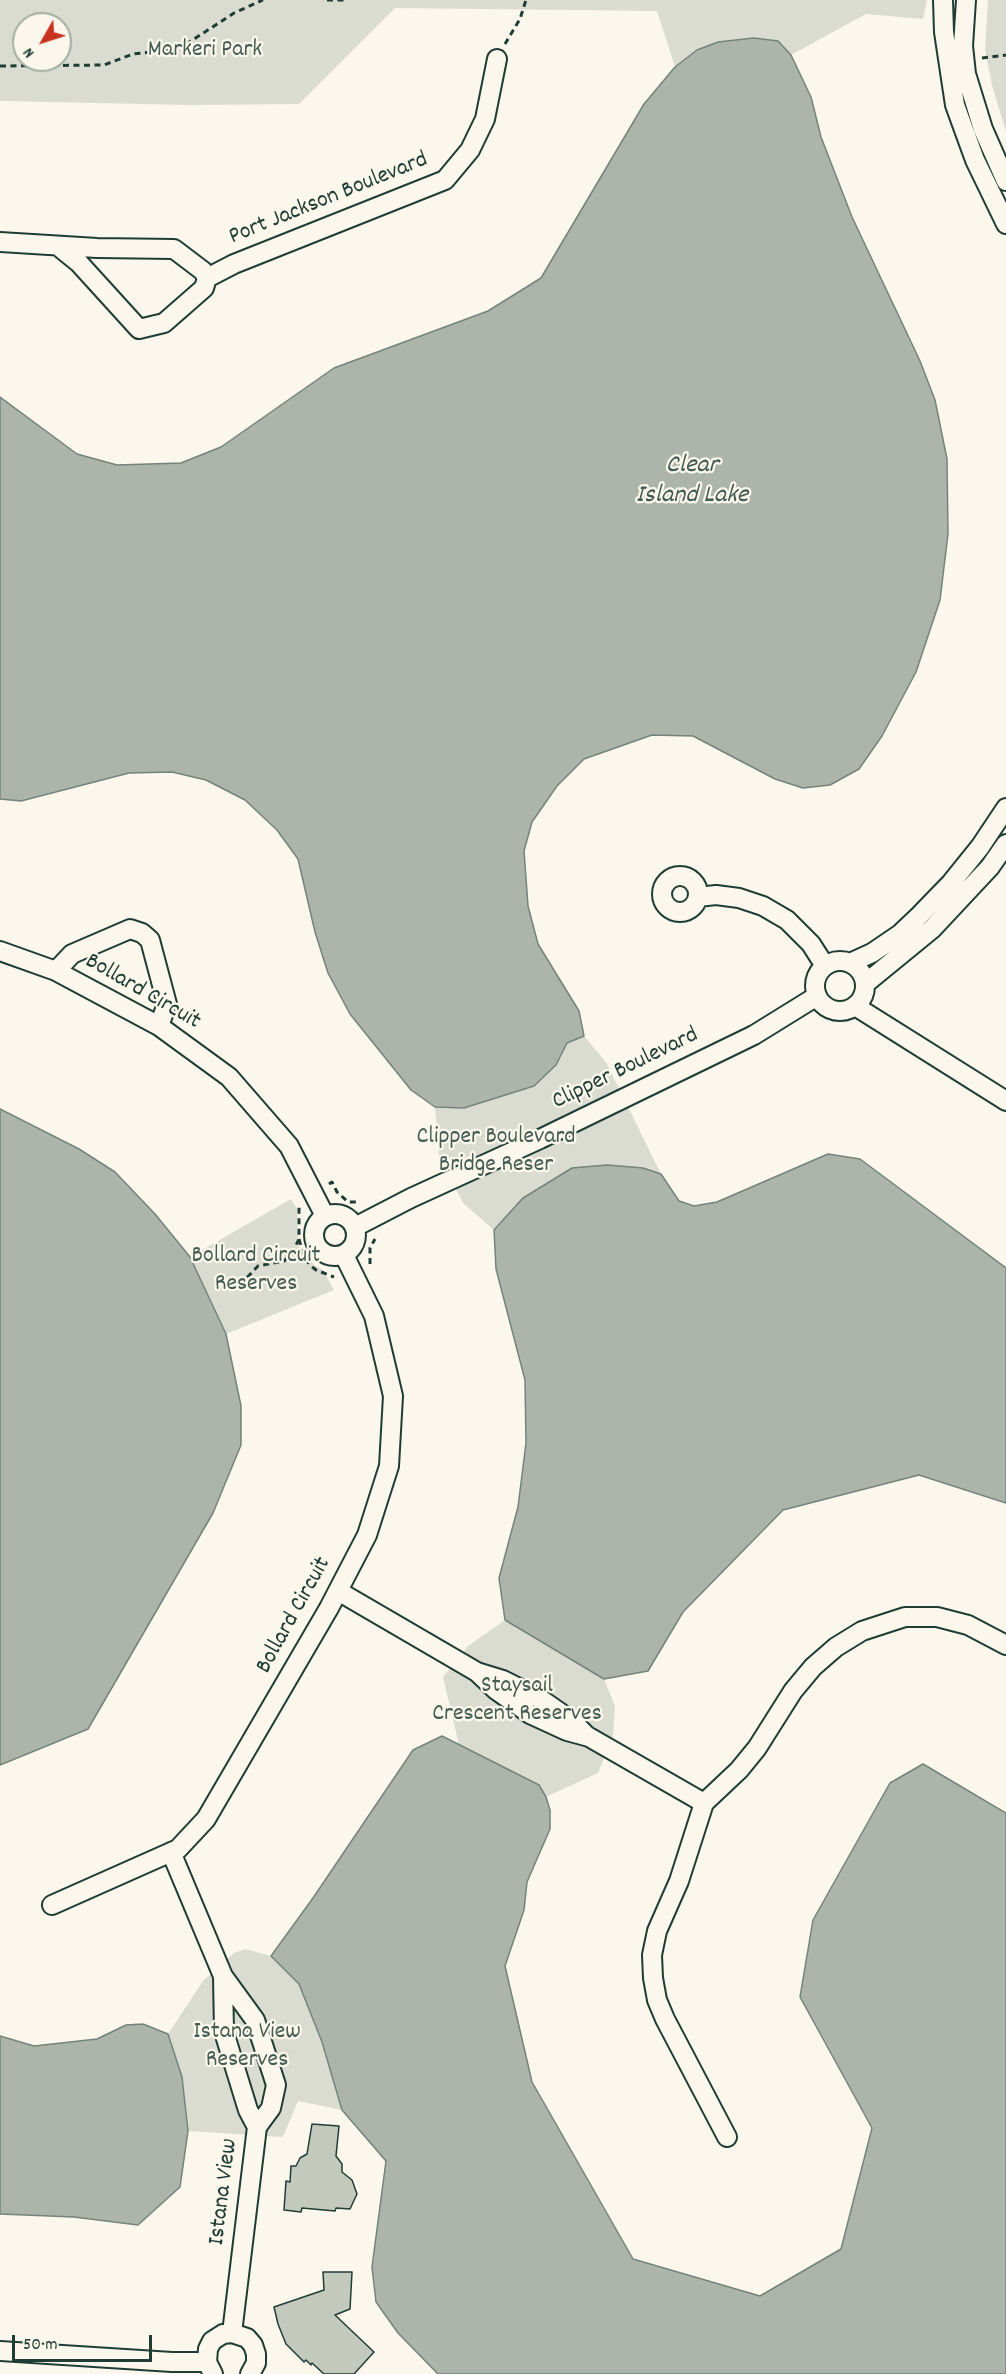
<!DOCTYPE html>
<style>
body{margin:0}
#map{position:relative;width:1006px;height:2374px;overflow:hidden;background:#fbf7ec;font-family:Dekko,sans-serif}
canvas{display:block}
.north{position:absolute;left:12px;top:12px;width:60px;height:60px;box-sizing:border-box;background:#fbf7ec;border:2px solid #a3ada2;border-radius:50%;rotate:231deg;font-size:16px;font-weight:700;line-height:24px;text-align:center;color:#1f3d34}
.north::after{content:'';display:block;margin:auto;width:21px;height:27px;background:#c8321e;clip-path:polygon(50% 0,100% 100%,50% 72%,0 100%)}
.scale{position:absolute;left:12px;top:2335px;width:140px;height:27px;box-sizing:border-box;border:3px solid #1f3d34;border-top:0;padding-left:8px;font-size:18px;line-height:21px;white-space:nowrap;color:#1f3d34;-webkit-text-stroke:4px #fbf7ec;paint-order:stroke}
</style>
<div id="map">
<canvas width="1006" height="2374"></canvas>
<div class="north">N</div>
<div class="scale">50 m</div>
</div>
<script>
const ctx = document.querySelector('canvas').getContext('2d');
ctx.lineJoin = 'round';
function fill(path, color) { ctx.fillStyle = color; ctx.fill(path, 'evenodd'); }
const shape = rows => new Path2D(rows.map(r => 'M' + r).join(''));
function stroke(path, color, width, dash) { ctx.strokeStyle = color; ctx.lineWidth = width; ctx.lineCap = dash ? 'butt' : 'round'; ctx.setLineDash(dash || []); ctx.stroke(path); }
function write(font, color, halo, rows, align = 'center') {
  ctx.font = font + ' Dekko,sans-serif'; ctx.lineWidth = 4.5; ctx.setLineDash([]); ctx.textBaseline = 'middle'; ctx.strokeStyle = halo; ctx.fillStyle = color; for (const [text, x, y, turn = 0] of rows) {
    ctx.save(); ctx.translate(x, y); ctx.rotate((+turn || 0) * Math.PI / 180); ctx.textAlign = isNaN(turn) ? turn : align; if (halo) ctx.strokeText(text, 0, 0); ctx.fillText(text, 0, 0); ctx.restore();
  }
}
const green = shape([
 [0,0,927,0,923,19,866,14,791,55,778,41,697,50,675,67,657,11,395,8,299,104,191,105,0,101],
 [24,24,60,24,60,60,24,60],
 [988,0,1006,0,1006,132,992,85,985,50],
 [584,1036,606,1062,661,1174,607,1165,523,1198,494,1230,463,1203,439,1155,435,1107,464,1108,534,1086,556,1065,567,1043],
 [291,1199,297,1209,298,1245,314,1265,323,1270,334,1290,226,1334,190,1257],
 [505,1620,604,1679,615,1706,613,1736,598,1773,546,1797,539,1785,459,1745,443,1677,468,1646],
 [245,1949,271,1956,299,1984,322,2042,342,2110,298,2101,283,2137,188,2131,182,2077,168,2034,203,1981,234,1953]
]);
const water = shape([
 [754,38,778,41,791,55,811,97,821,137,852,217,920,361,935,400,947,459,948,534,940,600,916,672,882,736,859,769,830,785,803,788,775,779,693,736,652,735,584,759,557,786,532,822,524,851,528,906,538,944,579,1011,584,1036,567,1043,556,1065,534,1086,464,1108,435,1107,411,1090,350,1014,328,973,315,932,298,859,277,830,245,800,206,780,172,772,129,773,21,801,0,799,0,397,77,454,117,465,181,463,221,447,334,368,488,311,541,278,644,104,675,67,697,50,718,42,754,38],
 [0,1109,79,1149,115,1172,155,1214,190,1257,226,1334,241,1406,241,1445,213,1513,88,1729,0,1765,0,1109],
 [828,1154,860,1159,1006,1268,1006,1503,919,1475,783,1510,683,1612,648,1671,604,1679,505,1620,499,1578,518,1507,526,1443,525,1380,496,1269,494,1230,523,1198,572,1168,607,1165,643,1168,661,1174,679,1201,694,1206,717,1202,828,1154],
 [442,1736,539,1785,546,1797,550,1810,550,1829,527,1882,524,1910,505,1966,532,2082,633,2259,760,2296,841,2249,872,2128,800,1997,813,1920,890,1783,923,1764,1006,1813,1006,2374,438,2374,398,2333,376,2302,372,2267,386,2161,342,2110,322,2042,299,1984,271,1956,313,1898,413,1750,442,1736],
 [143,2024,168,2034,182,2077,188,2131,180,2187,138,2225,74,2217,0,2214,0,2036,34,2046,97,2039,126,2025,143,2024]
]);
const building = shape([
 [312,2124,339,2126,336,2156,342,2164,342,2172,352,2180,357,2194,350,2209,336,2208,335,2211,302,2208,301,2212,284,2210,286,2181,290,2182,291,2166,296,2166,300,2158,307,2154,312,2124],
 [323,2272,352,2272,350,2309,335,2315,374,2352,354,2374,324,2374,312,2363,311,2365,306,2360,304,2362,286,2344,278,2324,274,2307,324,2290,323,2272]
]);
const path = shape([
 [327,0,344,0],
 [505,44,520,19,526,0],
 [982,58,1006,55],
 [0,66,104,65,133,54,169,50,188,43,234,13,263,0],
 [329,1184,332,1182,337,1192,348,1202,360,1202],
 [299,1239,304,1257,310,1265,316,1270,334,1277],
 [370,1264,370,1248,375,1239],
 [240,1285,258,1266,284,1261,292,1254,299,1239,299,1207]
]);
const minor = shape([
 [943,0,944,32,955,105,975,160,1006,224],
 [966,0,963,46,966,74,983,129,1006,181],
 [0,242,97,248,174,249,203,271,207,278,204,288,164,323,139,329,79,263,58,246],
 [207,278,234,264,445,180,470,150,485,119,497,59],
 '662 894a18 18 0 1 1 36 0a18 18 0 1 1-36 0Z',
 [698,897,716,895,739,898,763,906,787,920,811,944,825,966],
 [0,951,56,971,159,1026,229,1077,289,1146,325,1216],
 '815 986a25 25 0 1 1 50 0a25 25 0 1 1-50 0Z',
 [850,963,872,953,900,934,919,916,951,883,980,847,1006,808],
 [56,971,72,954,130,929,142,933,150,940,167,1004,159,1026],
 [866,983,932,929,990,867,1006,844],
 [855,1006,1006,1101],
 '314 1235a21 21 0 1 1 42 0a21 21 0 1 1-42 0Z',
 [355,1227,411,1198,540,1139,754,1035,817,996],
 [338,1591,477,1672,503,1680,539,1698,572,1721,585,1734],
 [477,1672,496,1690,530,1714,567,1731,589,1737,704,1803,739,1770,757,1748,793,1691,813,1667,836,1647,862,1631,905,1617,937,1617,968,1625,1006,1645],
 [704,1803,679,1881,657,1931,652,1955,653,1978,657,2000,665,2019,727,2137],
 [171,1852,223,1976,255,2020,276,2085,271,2108,257,2127,232,2333],
 [52,1905,178,1849,206,1819,329,1608,367,1535,389,1466,393,1396,374,1316,344,1255],
 [223,1976,224,2032,248,2110,257,2127],
 [0,2351,172,2362,207,2362],
 [213,2374,207,2362,208,2349,212,2341,223,2334,232,2333,247,2338,253,2345,256,2354,256,2363,250,2374]
]);
const parkNames = [
 ["Markeri Park",205,52],
 ["Clipper Boulevard",496,1139],
 ["Bridge Reser",496,1167],
 ["Bollard Circuit",256,1258],
 ["Reserves",256,1286],
 ["Staysail",517,1688],
 ["Crescent Reserves",517,1716],
 ["Istana View",247,2034],
 ["Reserves",247,2062]
];
const streetNames = [
 ["Port Jackson Boulevard",329,200,-22],
 ["Bollard Circuit",142,993,30],
 ["Clipper Boulevard",626,1070,-26],
 ["Bollard Circuit",295,1616,-61],
 ["Istana View",225,2192,-83]
];
const waterNames = [
 ["Clear",692,467],
 ["Island Lake",692,497]
];
fill(green, '#dbdcd1');
fill(water, '#adb4aa');
stroke(water, '#74847b', 1.5);
fill(building, '#c4c9be');
stroke(building, '#1f3d34', 1.5);
stroke(minor, '#1f3d34', 22);
stroke(path, '#1f3d34', 3, [6, 4.5]);
stroke(minor, '#fbf7ec', 18);
write('24px', '#455d53', '#fbf7ec', parkNames);
write('24px', '#1f3d34', '#fbf7ec', streetNames);
write('italic 26px', '#425b52', '#fbf7ec', waterNames);
</script>
